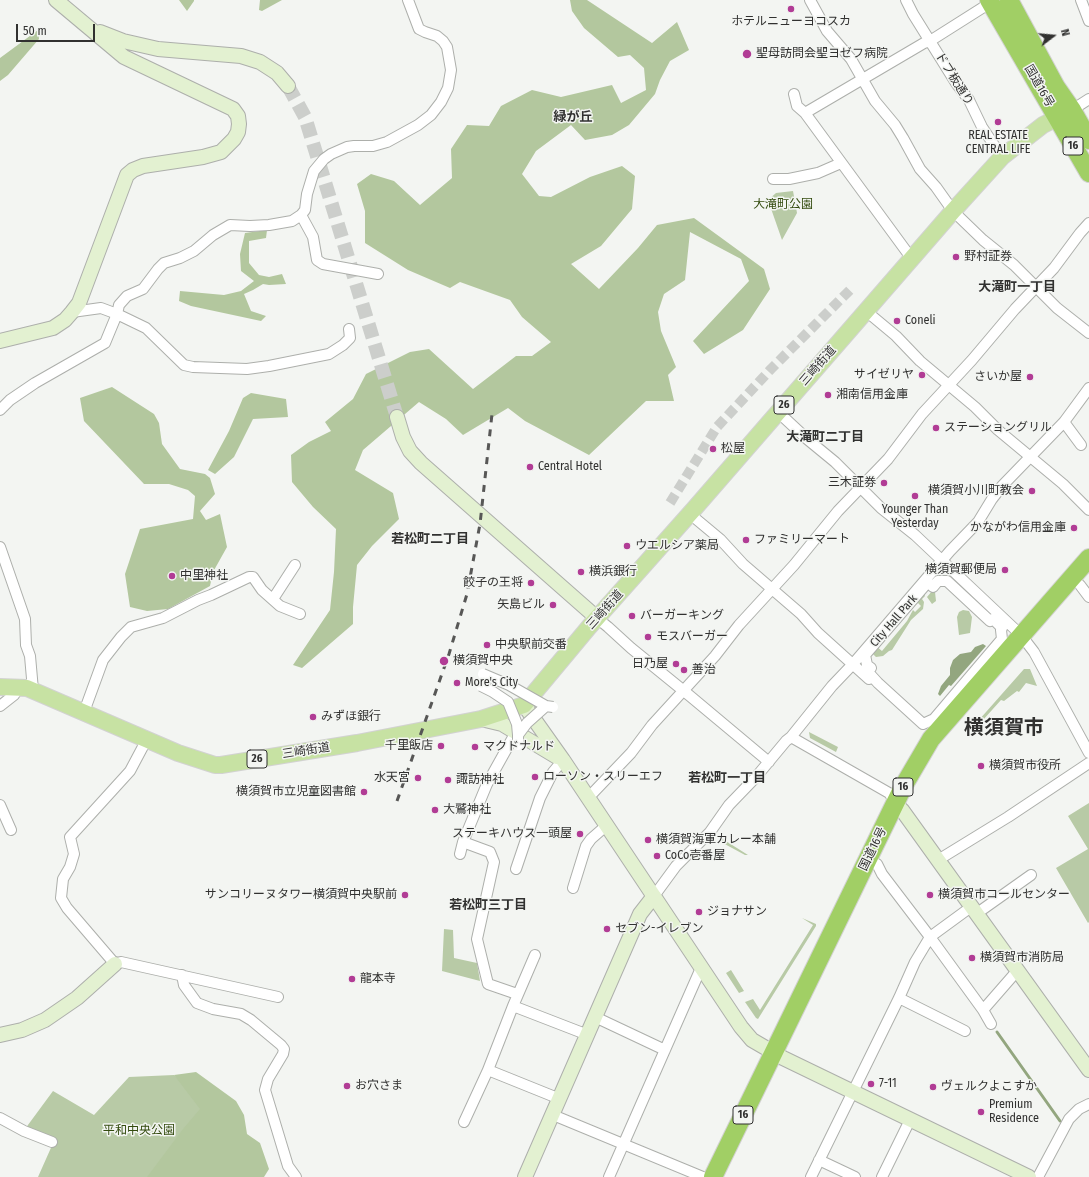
<!DOCTYPE html>
<meta charset="utf-8">
<style>
body{margin:0}
#map{position:relative;width:1089px;height:1177px;overflow:hidden;background:#f3f5f2;font-family:"Fira Sans Condensed",sans-serif}
canvas{display:block}
.north{position:absolute;left:1033px;top:16px;width:40px;height:40px;-webkit-text-stroke:3px #f3f5f2;paint-order:stroke;rotate:74deg;font-size:11px;font-weight:700;line-height:16px;text-align:center;color:#313130}
.north::after{content:'';display:block;margin:auto;width:14px;height:18px;background:#313130;clip-path:polygon(50% 0,100% 100%,50% 72%,0 100%)}
.scale{position:absolute;left:16px;top:24px;width:79px;height:18px;box-sizing:border-box;border:2px solid #313130;border-top:0;padding-left:5px;font-size:12px;line-height:14px;white-space:nowrap;color:#313130;-webkit-text-stroke:3px #f3f5f2;paint-order:stroke}
</style>
<div id="map">
<canvas width="1089" height="1177"></canvas>
<div class="north">N</div>
<div class="scale">50 m</div>
</div>
<script>
const ctx = document.querySelector('canvas').getContext('2d');
ctx.lineJoin = 'round';
function fill(path, color) { ctx.fillStyle = color; ctx.fill(path, 'evenodd'); }
const shape = rows => new Path2D(rows.map(r => 'M' + r).join(''));
function stroke(path, color, width, dash) { ctx.strokeStyle = color; ctx.lineWidth = width; ctx.lineCap = dash ? 'butt' : 'round'; ctx.setLineDash(dash || []); ctx.stroke(path); }
function write(font, color, halo, rows, align = 'center') {
  ctx.font = font + ' "Fira Sans Condensed","Noto Sans JP",sans-serif'; ctx.lineWidth = 3; ctx.setLineDash([]); ctx.textBaseline = 'middle'; ctx.strokeStyle = halo; ctx.fillStyle = color; for (const [text, x, y, turn = 0] of rows) {
    ctx.save(); ctx.translate(x, y); ctx.rotate((+turn || 0) * Math.PI / 180); ctx.textAlign = isNaN(turn) ? turn : align; if (halo) ctx.strokeText(text, 0, 0); ctx.fillText(text, 0, 0); ctx.restore();
  }
}
const green = shape([
 [793,191,797,213,782,240,768,200,776,193],
 [933,590,935,592,936,601,932,604,927,597],
 [923,592,925,596,922,599,924,602,923,609,911,620,892,650,889,651,883,656,876,657,870,651,876,646,882,651,907,621,913,610,915,612,921,606,918,603,914,606,917,596],
 [963,610,969,611,972,617,970,633,959,635,957,617,959,612],
 [1024,669,1030,669,1037,686,1026,683,1019,692,1017,691,1004,701,1001,700,974,730,971,729],
 [809,732,838,747,836,752,810,738],
 [1089,803,1089,922,1088,923,1056,868,1088,849,1068,816],
 [721,838,748,855,745,855,721,842],
 [802,918,816,924,816,926,758,1019,756,1018,745,1002,753,999,760,1010,813,925],
 [444,929,453,930,454,958,477,963,480,981,442,971],
 [731,970,744,991,739,993,726,973],
 [174,1075,212,1108,157,1177,38,1177,54,1141,25,1129,53,1091,94,1115,129,1077]
]);
const forest = shape([
 [179,0,194,0,194,1,187,11],
 [260,0,282,0,262,11,259,10],
 [570,0,587,0,652,43,677,22,689,50,670,61,660,80,655,94,629,125,612,135,585,140,571,125,536,151,522,174,539,196,551,197,590,177,622,166,635,176,632,209,601,246,571,264,599,289,638,248,657,225,694,218,764,269,770,289,743,330,704,354,693,341,749,281,741,259,690,232,685,280,664,294,658,312,661,331,676,367,668,375,674,401,646,401,589,455,525,421,508,408,463,435,446,419,419,402,363,450,355,470,393,493,399,519,372,546,357,565,353,607,353,624,302,668,293,665,330,610,334,572,336,529,313,507,292,482,291,455,309,442,331,431,325,422,353,399,366,374,410,352,429,349,473,389,516,356,532,356,551,342,522,317,510,300,460,282,450,288,408,270,365,243,365,211,357,184,371,174,394,181,420,205,452,178,451,149,467,125,489,126,501,106,532,90,561,97,612,85,621,103,646,90,644,68,630,55,618,57,584,28,572,11],
 [38,30,39,39,8,75,0,81,0,58],
 [267,230,266,238,249,241,249,263,259,275,269,277,282,274,286,284,269,285,263,284,253,290,244,294,251,311,266,316,261,321,191,306,179,301,180,291,224,295,241,291,254,281,241,271,240,254,245,233],
 [112,387,154,414,159,423,162,444,180,469,205,474,210,478,215,494,200,511,206,520,220,514,227,547,213,572,210,586,168,609,147,611,130,607,125,574,140,529,193,519,195,496,188,490,169,484,144,484,84,421,80,398],
 [251,393,286,399,288,417,253,419,234,457,215,474,208,470,229,431,243,398],
 [196,1072,236,1101,244,1115,247,1134,260,1143,269,1169,264,1177,147,1177,183,1129,200,1109,174,1075]
]);
const water = shape([
 [983,644,986,646,951,686,949,685,940,696,938,694,941,686,950,675,950,668,953,660,960,654,971,652,975,647]
]);
const stream = shape([
 [997,1032,1060,1121]
]);
const streetTunnel = shape([
 [670,503,717,427,771,369,853,287]
]);
const secondaryTunnel = shape([
 [288,86,305,117,397,417]
]);
const street = shape([
 [810,0,827,31,851,59,875,101,895,125,903,138,920,169,936,187,953,211,983,240,1014,265,1057,308,1089,333],
 [906,0,913,14,956,83,969,100,982,127,1002,157],
 [1081,0,1089,21],
 [794,94,797,106,805,113,912,259],
 [1072,110,1089,99],
 [805,113,924,43,930,41,990,3],
 [773,179,789,179,818,173,841,163],
 [301,215,313,237,317,260,323,264,378,274],
 [866,311,896,336,920,361,975,407,998,430,1063,484,1089,510],
 [72,312,101,308,117,314,146,328,184,365,193,367,247,369,269,366,329,354,343,345,350,338,349,329],
 [0,410,10,400,35,383,105,343,117,314,119,305,127,296,143,289,158,269,164,263,180,258,194,251,213,235,230,225,250,226,269,225,292,221,301,215,305,210,307,194,314,171,324,159,331,154,347,147,354,146,373,146,387,142,418,125,431,115,441,102,448,88,451,70,447,47,443,41,437,36,425,32,419,29,408,0],
 [778,412,807,439,835,462,881,508,915,535,1021,635,1034,652,1089,753],
 [1064,422,1081,445],
 [690,514,720,539,743,564,801,614,818,633,869,679],
 [0,547,25,619,26,645,30,656,33,690],
 [938,581,947,581,990,621,993,619,1002,628,1001,630,1002,639,934,719,923,724,878,683,867,671,871,668,867,665,865,655,928,582,933,587,938,581],
 [1080,585,1089,597],
 [273,599,295,565],
 [597,618,608,627,631,648,690,696,769,762],
 [0,706,14,695,19,687],
 [84,712,103,660,121,637,131,627,163,618,198,600,211,595,249,577,253,577,262,590,280,606,300,614],
 [791,737,889,793,897,804],
 [147,739,130,771,70,837,74,854,70,867,63,879,61,898,67,908,115,964,121,962,278,997],
 [588,798,631,753,652,725,715,656,739,625,794,565,838,511,888,459,922,414,972,360,1015,309,1054,268,1080,233,1089,223],
 [0,805,11,830],
 [463,842,490,852,494,862,477,939,488,984,517,994],
 [460,854,463,842,487,784,516,732],
 [938,860,1008,817,1089,763],
 [877,864,882,874,930,937,983,1010,991,1024],
 [516,869,540,798,553,772,563,760],
 [573,888,586,846,591,839,607,825],
 [654,896,676,866,710,832,729,805,756,777,786,741,791,737,832,686,853,664,950,551,978,522,992,499,1002,486,1064,422,1089,388],
 [976,914,1031,875],
 [535,955,513,1006,488,1070,560,1099],
 [182,975,184,985,197,1003,213,1009,241,1014,251,1020,281,1045,284,1049,283,1054,268,1079,265,1090,288,1166,296,1177],
 [899,998,965,1031],
 [513,1006,588,1035],
 [983,1010,1017,971],
 [595,1017,665,1050],
 [553,1115,703,1177],
 [0,1118,24,1131,52,1142],
 [464,1122,488,1070],
 [819,1160,855,1177],
 [609,1177,701,968],
 [811,1177,899,998,915,962,930,937,971,907],
 [882,1177,910,1120],
 [1038,1177,1069,1119,1079,1109,1089,1104]
]);
const secondary = shape([
 [100,32,123,41,158,49,241,56,260,62,277,73,288,86],
 [0,341,53,328,65,320,72,312,79,303,127,175,133,170,143,166,203,157,221,152,234,139,238,132,239,124,238,116,233,109,124,57,56,0],
 [397,417,403,437,410,451,421,463,597,618],
 [524,705,563,760,741,1027,752,1040,783,1058,1029,1177],
 [481,719,502,724,557,757],
 [902,810,1089,1070],
 [0,1035,22,1030,45,1020,77,998,115,964],
 [525,1177,640,914,654,896]
]);
const primary = shape([
 [0,687,27,688,178,753,215,765,221,765,357,743,481,719,524,705,589,627,694,509,953,211,1002,157,1043,125,1069,112]
]);
const highway = shape([
 [989,0,1089,173],
 [1009,0,1056,87,1072,110,1089,140],
 [713,1177,904,785,931,739,1089,558]
]);
const rail = shape([
 [397,801,449,654,467,594,480,524,492,414]
]);
const streetBridge = shape([
 [483,674,509,685,546,706,553,707],
 [481,686,493,692,508,702,517,724,518,735],
 [518,745,518,735,527,723,546,706]
]);
const markers = [
 [791,9,4,"#b13c95"],
 [747,54,5,"#b13c95"],
 [998,122,4,"#b13c95"],
 [956,257,4,"#b13c95"],
 [897,321,4,"#b13c95"],
 [922,375,4,"#b13c95"],
 [1030,377,4,"#b13c95"],
 [828,395,4,"#b13c95"],
 [936,428,4,"#b13c95"],
 [713,449,4,"#b13c95"],
 [530,467,4,"#b13c95"],
 [884,483,4,"#b13c95"],
 [1032,491,4,"#b13c95"],
 [915,496,4,"#b13c95"],
 [1074,528,4,"#b13c95"],
 [746,540,4,"#b13c95"],
 [627,546,4,"#b13c95"],
 [1005,570,4,"#b13c95"],
 [581,572,4,"#b13c95"],
 [172,576,4,"#b13c95"],
 [531,583,4,"#b13c95"],
 [553,605,4,"#b13c95"],
 [632,616,4,"#b13c95"],
 [648,637,4,"#b13c95"],
 [487,645,4,"#b13c95"],
 [444,661,5,"#b13c95"],
 [676,664,4,"#b13c95"],
 [684,670,4,"#b13c95"],
 [457,683,4,"#b13c95"],
 [313,717,4,"#b13c95"],
 [441,746,4,"#b13c95"],
 [475,747,4,"#b13c95"],
 [981,766,4,"#b13c95"],
 [535,777,4,"#b13c95"],
 [418,778,4,"#b13c95"],
 [448,780,4,"#b13c95"],
 [364,792,4,"#b13c95"],
 [435,810,4,"#b13c95"],
 [580,834,4,"#b13c95"],
 [648,840,4,"#b13c95"],
 [657,856,4,"#b13c95"],
 [405,895,4,"#b13c95"],
 [930,895,4,"#b13c95"],
 [699,912,4,"#b13c95"],
 [607,929,4,"#b13c95"],
 [972,958,4,"#b13c95"],
 [352,979,4,"#b13c95"],
 [871,1084,4,"#b13c95"],
 [347,1086,4,"#b13c95"],
 [933,1087,4,"#b13c95"],
 [981,1112,4,"#b13c95"]
];
const shields = [
 [1073,146,20],
 [784,405,20],
 [257,759,20],
 [903,787,20],
 [743,1115,20]
];
const shieldNames = [
 ["16",1073,146],
 ["26",784,405],
 ["26",257,759],
 ["16",903,787],
 ["16",743,1115]
];
const poiNames = [
 ["ホテルニューヨコスカ",791,22,"center"],
 ["聖母訪問会聖ヨゼフ病院",756,54],
 ["REAL ESTATE",998,136,"center"],
 ["CENTRAL LIFE",998,150,"center"],
 ["野村証券",964,257],
 ["Coneli",905,321],
 ["サイゼリヤ",914,375,"right"],
 ["さいか屋",1022,377,"right"],
 ["湘南信用金庫",836,395],
 ["ステーショングリル",944,428],
 ["松屋",721,449],
 ["Central Hotel",538,467],
 ["三木証券",876,483,"right"],
 ["横須賀小川町教会",1024,491,"right"],
 ["Younger Than",915,510,"center"],
 ["Yesterday",915,524,"center"],
 ["かながわ信用金庫",1066,528,"right"],
 ["ファミリーマート",754,540],
 ["ウエルシア薬局",635,546],
 ["横須賀郵便局",997,570,"right"],
 ["横浜銀行",589,572],
 ["中里神社",180,576],
 ["餃子の王将",523,583,"right"],
 ["矢島ビル",545,605,"right"],
 ["バーガーキング",640,616],
 ["モスバーガー",656,637],
 ["中央駅前交番",495,645],
 ["横須賀中央",453,661],
 ["日乃屋",668,664,"right"],
 ["善治",692,670],
 ["More's City",465,683],
 ["みずほ銀行",321,717],
 ["千里飯店",433,746,"right"],
 ["マクドナルド",483,747],
 ["横須賀市役所",989,766],
 ["ローソン・スリーエフ",543,777],
 ["水天宮",410,778,"right"],
 ["諏訪神社",456,780],
 ["横須賀市立児童図書館",356,792,"right"],
 ["大鷲神社",443,810],
 ["ステーキハウス一頭屋",572,834,"right"],
 ["横須賀海軍カレー本舗",656,840],
 ["CoCo壱番屋",665,856],
 ["サンコリーヌタワー横須賀中央駅前",397,895,"right"],
 ["横須賀市コールセンター",938,895],
 ["ジョナサン",707,912],
 ["セブン-イレブン",615,929],
 ["横須賀市消防局",980,958],
 ["龍本寺",360,979],
 ["7-11",879,1084],
 ["お穴さま",355,1086],
 ["ヴェルクよこすか",941,1087],
 ["Premium",989,1105],
 ["Residence",989,1119]
];
const streetNames = [
 ["ドブ板通り",954,79,58],
 ["国道16号",1039,86,60],
 ["三崎街道",818,366,-49],
 ["三崎街道",605,610,-48],
 ["City Hall Park",894,621,-49],
 ["三崎街道",306,751,-9],
 ["国道16号",873,849,-64]
];
const parkNames = [
 ["大滝町公園",783,205],
 ["平和中央公園",139,1131]
];
const neighbourhoodNames = [
 ["緑が丘",573,117],
 ["大滝町一丁目",1017,287],
 ["大滝町二丁目",825,437],
 ["若松町二丁目",430,539],
 ["若松町一丁目",727,778],
 ["若松町三丁目",488,905]
];
const townNames = [
 ["横須賀市",1004,728]
];
fill(green, '#b8caa6');
fill(forest, '#b3c79e');
fill(water, '#93a67f');
stroke(stream, '#93a67f', 3);
stroke(streetTunnel, '#cccecb', 10, [10, 5]);
stroke(secondaryTunnel, '#cccecb', 14, [14, 7]);
stroke(street, '#adafab', 12);
stroke(secondary, '#adafab', 16);
stroke(primary, '#d2d2d1', 18);
stroke(highway, '#d2d2d1', 20);
stroke(street, '#fff', 10);
stroke(secondary, '#e3f1d1', 14);
stroke(primary, '#c7e2a3', 16);
stroke(highway, '#a1cf65', 18);
stroke(rail, '#575756', 3, [7, 7]);
stroke(streetBridge, '#adafab', 12, []);
stroke(streetBridge, '#fff', 10);
for (const [x, y, r, color] of markers) { const dot = new Path2D(); dot.arc(x, y, r, 0, 2 * Math.PI); ctx.fillStyle = color; ctx.fill(dot); stroke(dot, '#f3f5f2', 1.5); }
for (const [x, y, w] of shields) { const box = new Path2D(); box.roundRect(x - w / 2, y - 9, w, 18, 3); ctx.fillStyle = '#f3f5f2'; ctx.fill(box); stroke(box, '#313130', 1); }
write('bold 11px', '#313130', null, shieldNames);
write('12px', '#313130', '#f3f5f2', poiNames, 'left');
write('12px', '#313130', '#f3f5f2', streetNames);
write('12px', '#334b0e', '#f3f5f2', parkNames);
write('bold 13px', '#313130', '#f3f5f2', neighbourhoodNames);
write('bold 20px', '#313130', '#f3f5f2', townNames);
</script>
